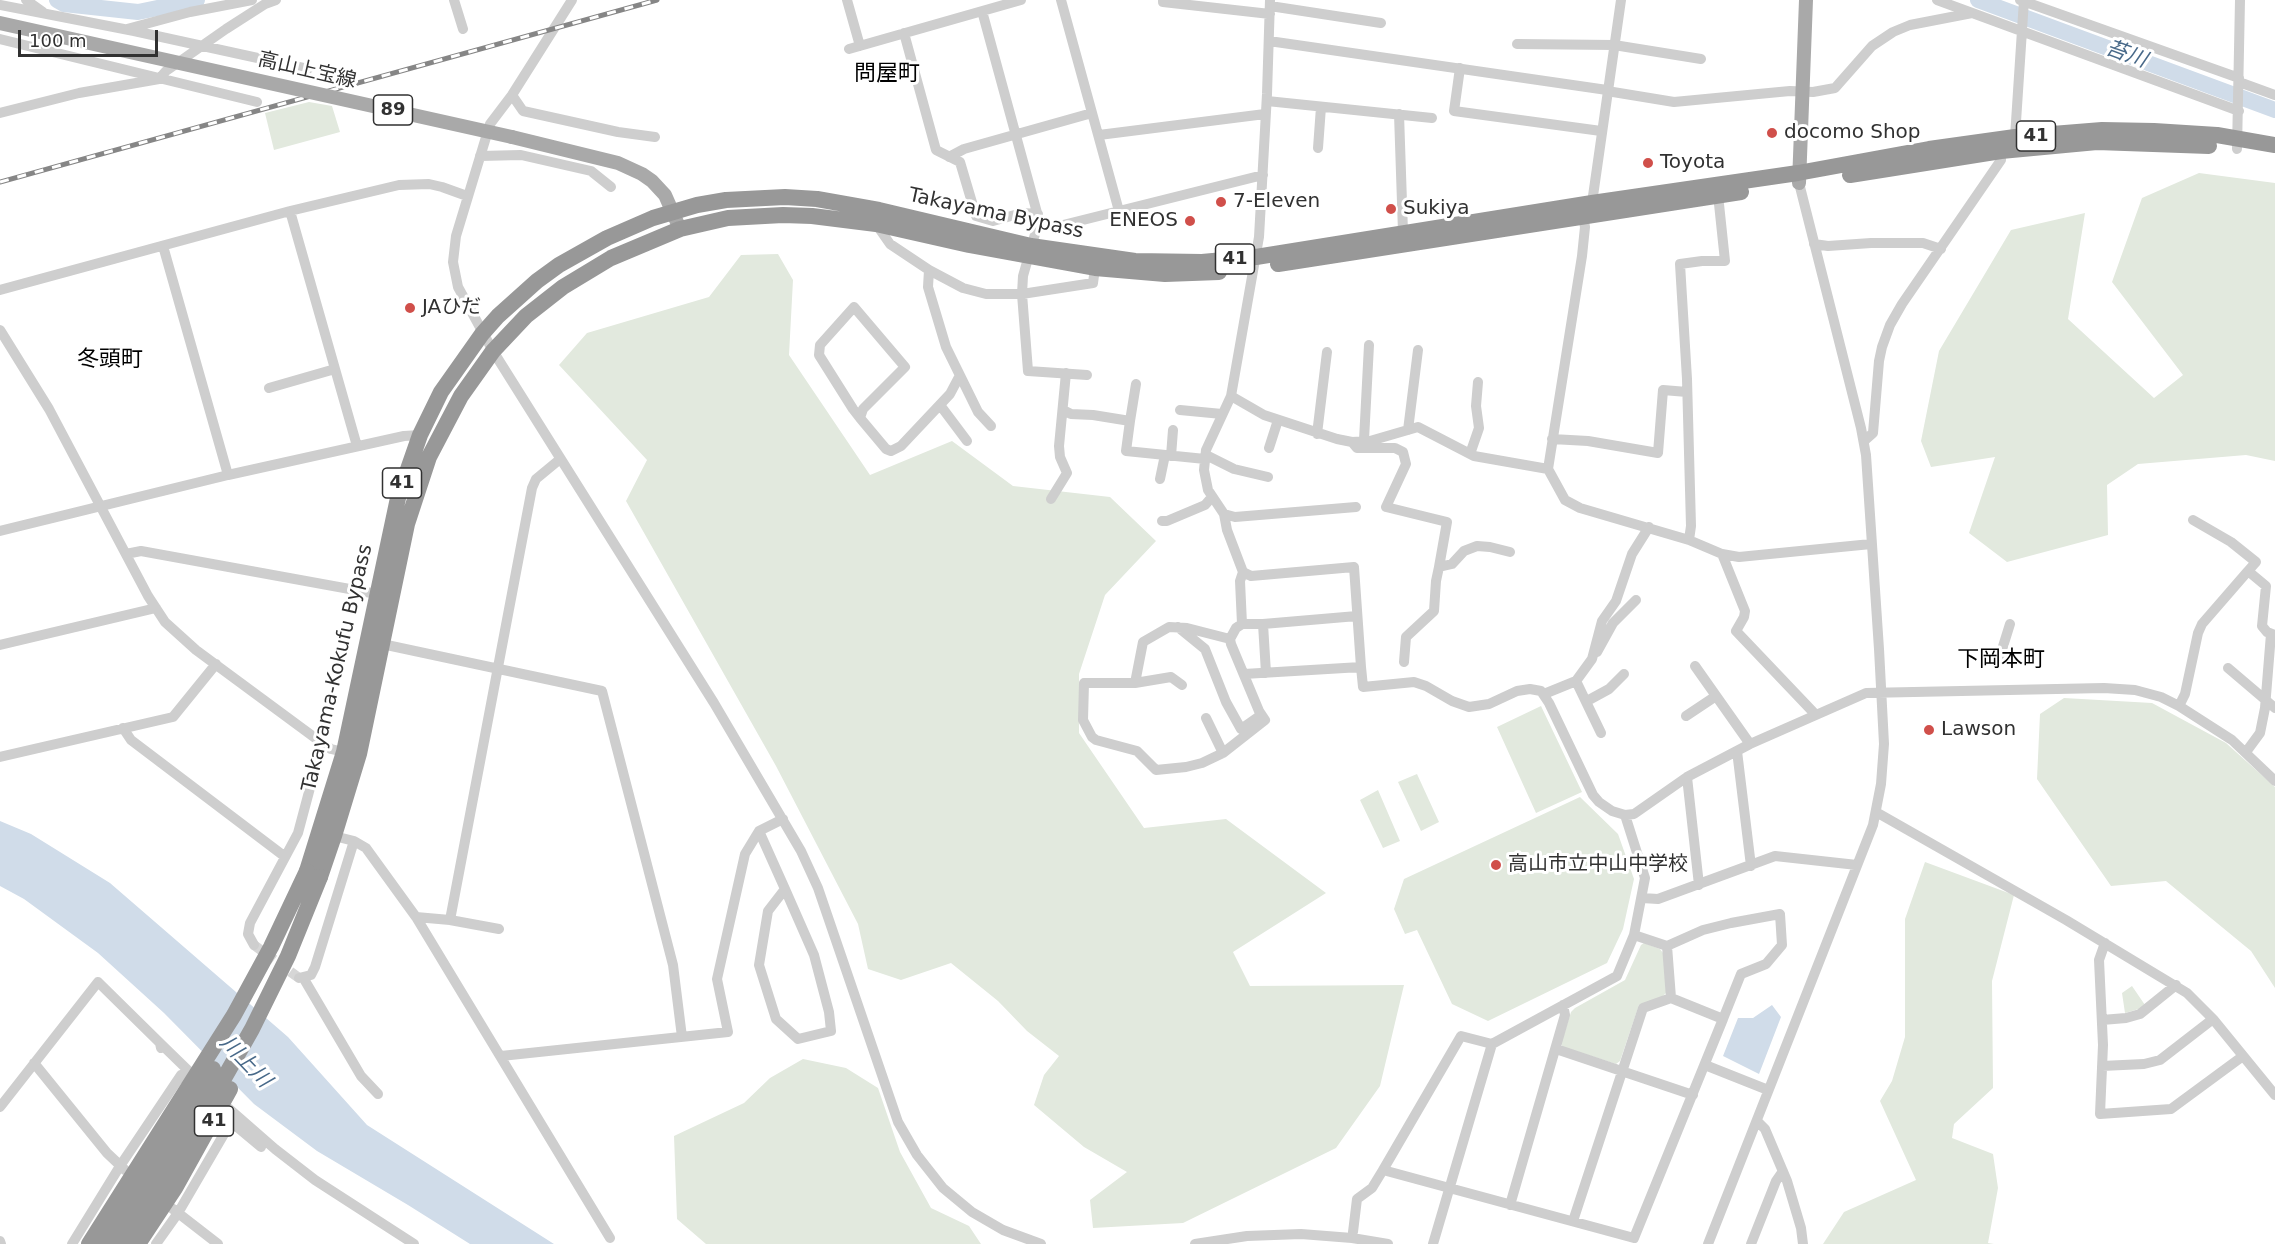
<!DOCTYPE html>
<meta charset="utf-8">
<style>
body{margin:0}
#map{position:relative;width:2275px;height:1244px;overflow:hidden;background:#fff;font-family:"DejaVu Sans",sans-serif}
canvas{display:block}
.scale{position:absolute;left:18px;top:30px;width:140px;height:27px;box-sizing:border-box;border:3px solid #313131;border-top:0;padding-left:8px;font-size:18px;line-height:21px;white-space:nowrap;color:#313131;-webkit-text-stroke:4px #fff;paint-order:stroke}
</style>
<div id="map">
<canvas width="2275" height="1244"></canvas>
<div class="scale">100 m</div>
</div>
<script>
const ctx = document.querySelector('canvas').getContext('2d');
ctx.lineJoin = 'round';
function fill(path, color) { ctx.fillStyle = color; ctx.fill(path, 'evenodd'); }
const shape = rows => new Path2D(rows.map(r => 'M' + r).join(''));
function stroke(path, color, width, dash) { ctx.strokeStyle = color; ctx.lineWidth = width; ctx.lineCap = dash ? 'butt' : 'round'; ctx.setLineDash(dash || []); ctx.stroke(path); }
function write(font, color, halo, rows, align = 'center') {
  ctx.font = font + ' "DejaVu Sans","Noto Sans JP",sans-serif'; ctx.lineWidth = 6; ctx.setLineDash([]); ctx.textBaseline = 'middle'; ctx.strokeStyle = halo; ctx.fillStyle = color; for (const [text, x, y, turn = 0] of rows) {
    ctx.save(); ctx.translate(x, y); ctx.rotate((+turn || 0) * Math.PI / 180); ctx.textAlign = isNaN(turn) ? turn : align; if (halo) ctx.strokeText(text, 0, 0); ctx.fillText(text, 0, 0); ctx.restore();
  }
}
const green = shape([
 [309,102,332,106,340,132,274,150,265,113],
 [2199,173,2275,183,2275,461,2246,455,2138,464,2107,485,2108,535,2007,562,1969,533,1995,457,1931,467,1921,441,1939,351,2011,230,2085,213,2068,319,2154,398,2183,375,2112,282,2142,198],
 [778,254,793,280,789,355,870,475,952,441,1013,486,1110,497,1156,541,1105,595,1079,674,1079,733,1144,828,1226,819,1326,893,1233,952,1250,986,1404,985,1380,1086,1336,1148,1183,1223,1093,1228,1090,1200,1127,1172,1084,1147,1034,1105,1044,1075,1059,1056,1027,1031,998,1001,951,963,901,980,868,969,858,924,776,766,626,501,647,460,559,365,587,333,709,297,741,255],
 [2064,698,2152,703,2226,743,2275,787,2275,988,2251,951,2166,881,2111,886,2037,779,2040,714],
 [1541,706,1582,792,1536,813,1497,727],
 [1417,774,1439,822,1421,831,1398,782],
 [1378,790,1400,841,1383,848,1360,800],
 [1580,797,1618,834,1634,879,1623,929,1607,963,1488,1021,1452,1004,1417,930,1405,934,1394,909,1404,879],
 [1925,862,2014,895,1992,981,1993,1088,1954,1124,1952,1138,1993,1154,1998,1188,1988,1243,1994,1244,1823,1244,1844,1212,1916,1180,1880,1101,1892,1081,1905,1037,1905,919],
 [1644,943,1660,949,1663,953,1667,992,1663,996,1639,1005,1620,1061,1616,1064,1563,1047,1561,1044,1571,1012,1575,1008,1625,980,1641,945],
 [2132,986,2145,1005,2139,1009,2125,1013,2122,993],
 [803,1059,846,1068,878,1088,900,1152,931,1208,969,1226,981,1244,706,1244,677,1219,674,1136,744,1103,770,1078]
]);
const water = shape([
 [0,821,31,834,110,883,288,1037,367,1125,554,1244,470,1244,408,1205,317,1151,254,1104,164,1013,98,953,24,899,0,886],
 [1772,1005,1781,1017,1759,1074,1723,1056,1738,1018,1753,1018]
]);
const river = shape([
 [57,0,64,4,138,12,197,0],
 [1978,0,2275,110]
]);
const minorTunnel = shape([
 [254,945,299,978]
]);
const minor = shape([
 [26,0,43,12],
 [454,0,463,29],
 [572,0,512,95,490,124,456,236,453,262,458,287,493,351,714,703,801,851,818,888,898,1122,917,1155,943,1188,972,1212,1003,1230,1041,1244],
 [847,0,860,46],
 [1061,0,1119,211],
 [1163,0,1163,2,1270,14],
 [1937,0,2239,111],
 [2020,0,2239,78],
 [0,5,134,31,308,69],
 [1270,6,1381,23],
 [982,11,1039,220,1023,276,1022,294,1028,371,1087,375],
 [127,29,190,12,252,0],
 [904,33,936,150,960,162,976,216,993,221,1022,213,1038,214],
 [0,39,257,102],
 [1269,41,1607,90],
 [1517,44,1614,45,1701,59],
 [849,49,1021,0],
 [1460,68,1454,111,1601,131],
 [2239,82,2275,95],
 [1607,91,1674,102,1790,91,1813,92,1835,88,1872,46,1893,32,1910,25,1972,13],
 [512,95,523,111,618,132,655,137],
 [1267,101,1432,118],
 [0,113,79,93,159,79,166,71,226,29,265,4,276,0],
 [1399,114,1403,232],
 [1099,135,1265,114],
 [2015,137,2024,0],
 [1318,148,1321,107],
 [2237,149,2240,0],
 [480,156,521,155,591,171,611,187],
 [949,157,964,149,1092,113],
 [1592,203,1621,0],
 [290,211,357,446],
 [1583,217,1585,227,1582,256,1548,469,1565,500,1580,508,1689,540,1722,554,1739,557,1871,544],
 [1039,220,1055,227,1263,175],
 [876,224,890,244,929,270,963,288,986,294,1022,294,1093,283,1095,268],
 [1814,244,1828,246,1871,243,1923,243,1941,249],
 [163,246,228,475],
 [929,270,928,287,946,347,978,412,991,426],
 [0,290,290,211,399,185,429,184,442,187,467,196],
 [0,330,49,409,148,596,165,622,196,650,322,743,331,749,344,752],
 [269,388,335,369],
 [1231,396,1264,415,1337,439,1352,442,1370,441,1418,427,1474,456,1548,469],
 [940,405,967,441],
 [1063,410,1071,414,1093,415,1130,421,1126,451,1205,459],
 [1180,410,1222,414],
 [860,418,863,409,905,367,854,307,820,345,819,355,853,409,860,418,886,449,891,451,901,446,950,394,959,377],
 [1130,421,1136,384],
 [1408,430,1418,350],
 [1317,434,1327,352],
 [1552,439,1588,441,1658,453,1663,390,1687,392],
 [1364,440,1369,345],
 [1864,441,1873,433,1879,361,1882,347,1890,325,1902,304,2001,160,2001,151],
 [1352,442,1357,448,1395,448,1403,452,1406,464,1386,507,1447,522,1439,567,1452,564,1464,551,1477,546,1490,547,1510,552],
 [1269,448,1278,420],
 [1470,454,1479,428,1476,406,1478,382],
 [1206,455,1234,469,1268,477],
 [1171,456,1173,430],
 [1160,479,1165,455],
 [1051,499,1067,473,1060,457,1059,446,1066,373],
 [1224,514,1235,517,1356,507],
 [2193,520,2231,542,2256,562,2248,571],
 [1162,521,1167,521,1205,505,1212,497],
 [0,531,228,475,404,436,420,435],
 [1689,540,1691,526,1687,379,1680,264,1702,261,1725,261,1719,204],
 [126,554,141,551,377,594],
 [1722,554,1745,611,1744,617,1736,631,1815,714],
 [1243,572,1251,576,1354,567,1361,667,1244,674],
 [1242,624,1263,624,1266,673],
 [1263,624,1357,616],
 [1178,627,1205,649,1226,702,1241,729,1261,715],
 [382,644,602,691,673,965,682,1037],
 [0,645,156,608],
 [1597,652,1613,623,1636,600],
 [2000,656,2010,624],
 [1404,662,1406,637,1434,611,1436,581,1439,567],
 [1695,666,1750,744],
 [1361,667,1363,687,1414,682,1426,686,1452,701,1469,707,1489,704,1517,691,1530,689,1541,691,1549,703,1593,795,1599,802,1612,811,1625,815,1634,814,1687,777,1750,744,1866,693,2104,688,2135,690,2161,697,2179,706,2232,740,2275,781],
 [2228,668,2275,708],
 [1576,681,1601,733],
 [1135,683,1143,642,1169,627,1187,628,1230,639],
 [1182,685,1171,677,1135,683,1084,683,1083,720,1092,737,1096,740,1137,751,1156,770,1186,767,1202,763,1223,753,1206,718],
 [1544,694,1576,681,1592,659,1602,621,1616,601,1632,554,1649,527],
 [1587,701,1609,689,1624,674],
 [2179,706,2185,694,2198,633,2202,624,2248,571,2266,586,2262,626,2267,632,2275,635],
 [1686,716,1716,696],
 [123,728,131,740,284,856],
 [1737,751,1751,866],
 [2246,752,2260,733,2265,708,2271,634],
 [1223,753,1265,720,1259,711,1231,644,1230,639,1236,628,1242,624,1240,581,1243,572,1227,530,1224,514,1208,490,1204,470,1206,450,1231,396,1259,237,1267,94,1270,0],
 [0,757,173,717,216,664],
 [1687,777,1699,885],
 [1876,812,2066,920,2187,993,2213,1019,2275,1095],
 [1625,815,1645,878,1634,935,1617,976,1492,1044,1461,1036,1383,1170,1634,1238,1723,1019,1671,998,1667,946,1634,935],
 [759,831,785,889,814,955,829,1012,831,1031,798,1039,776,1019,759,965,768,911,785,889],
 [334,836,354,841,366,848,416,917,610,1238],
 [1642,898,1658,899,1775,856,1857,865],
 [416,917,450,920,499,929],
 [450,920,532,488,536,479,559,460],
 [2105,943,2099,960,2103,1045,2100,1114,2171,1109,2243,1056],
 [254,945,248,934,250,923,298,833,322,743],
 [1667,946,1703,930,1731,923,1780,914,1782,945,1766,964,1741,974,1723,1019],
 [299,978,311,975,315,967,354,841],
 [304,979,361,1076,378,1094],
 [2102,1020,2126,1018,2140,1014,2176,985],
 [160,1043,199,1081],
 [1556,1049,1693,1095],
 [501,1056,728,1032,717,979,745,854,759,831,783,819],
 [34,1063,107,1153,125,1170],
 [1705,1065,1768,1090],
 [2102,1066,2144,1064,2160,1060,2213,1019],
 [219,1100,275,1149,315,1180,414,1244],
 [0,1107,98,982,160,1043,161,1048],
 [1757,1121,1765,1129,1787,1181,1801,1228,1803,1244],
 [231,1122,261,1147],
 [160,1199,218,1244],
 [1510,1205,1565,1015,1563,1005],
 [1573,1221,1643,1008,1671,998],
 [1353,1232,1357,1199,1372,1188,1383,1170],
 [0,1241,1,1244],
 [72,1244,120,1166,181,1075,193,1087],
 [156,1244,178,1213,231,1122,216,1108],
 [1195,1244,1247,1236,1301,1234,1352,1238,1388,1244],
 [1433,1244,1492,1044],
 [1708,1244,1873,825,1881,784,1884,744,1879,649,1866,455,1861,428,1799,183],
 [1751,1244,1776,1181,1783,1171]
]);
const major = shape([
 [512,137,618,163,642,174,652,181,665,195,680,229],
 [1799,183,1806,0]
]);
const highway = shape([
 [1850,175,2001,151,2097,142,2209,146],
 [1278,264,1741,192],
 [307,871,344,752,398,498,420,435,441,392,482,334,498,316,537,281,559,265,607,238,653,218,697,205,726,200,785,197,817,199,879,210,1031,246,1135,261,1202,262,1256,257,1592,203,1798,173,1929,149,2015,137,2102,130,2154,131,2217,135,2275,145],
 [320,877,334,836,359,754,407,524,429,457,461,396,493,351,526,316,563,287,611,258,680,229,728,218,783,215,812,216,876,224,969,245,1095,268,1165,274,1219,272]
]);
const rail = shape([
 [0,182,657,0]
]);
const majorBridge = shape([
 [0,23,512,137]
]);
const highwayBridge = shape([
 [89,1244,234,1015,271,947,307,871],
 [104,1244,165,1151,213,1069],
 [121,1244,206,1110,252,1029,288,956,320,877],
 [138,1244,175,1188,230,1089]
]);
const markers = [
 [1772,133,6,"#d04f4a"],
 [1648,163,6,"#d04f4a"],
 [1221,202,6,"#d04f4a"],
 [1391,209,6,"#d04f4a"],
 [1190,221,6,"#d04f4a"],
 [410,308,6,"#d04f4a"],
 [1929,730,6,"#d04f4a"],
 [1496,865,6,"#d04f4a"]
];
const shields = [
 [393,110,39],
 [2036,136,39],
 [1235,259,39],
 [402,483,39],
 [214,1121,39]
];
const shieldNames = [
 ["89",393,110],
 ["41",2036,136],
 ["41",1235,259],
 ["41",402,483],
 ["41",214,1121]
];
const streetNames = [
 ["高山上宝線",307,71,13],
 ["Takayama Bypass",996,214,12],
 ["Takayama-Kokufu Bypass",338,668,-77]
];
const poiNames = [
 ["docomo Shop",1784,133],
 ["Toyota",1660,163],
 ["7-Eleven",1233,202],
 ["Sukiya",1403,209],
 ["ENEOS",1178,221,"right"],
 ["JAひだ",422,308],
 ["Lawson",1941,730],
 ["高山市立中山中学校",1508,865]
];
const waterNames = [
 ["苔川",2126,55,20],
 ["川上川",245,1062,46]
];
const quarterNames = [
 ["問屋町",887,74],
 ["冬頭町",110,360],
 ["下岡本町",2001,660]
];
fill(green, '#e2e9de');
fill(water, '#d0dce9');
stroke(river, '#d0dce9', 16);
stroke(minorTunnel, '#d6d6d6', 10, [10, 5]);
stroke(minor, '#cecece', 10);
stroke(major, '#a9a9a9', 14);
stroke(highway, '#989898', 16);
stroke(rail, '#868686', 5);
stroke(rail, '#fff', 3, [9]);
stroke(majorBridge, '#a9a9a9', 14);
stroke(highwayBridge, '#989898', 16);
for (const [x, y, r, color] of markers) { const dot = new Path2D(); dot.arc(x, y, r, 0, 2 * Math.PI); ctx.fillStyle = color; ctx.fill(dot); stroke(dot, '#fff', 2); }
for (const [x, y, w] of shields) { const box = new Path2D(); box.roundRect(x - w / 2, y - 15, w, 30, 4.5); ctx.fillStyle = '#fff'; ctx.fill(box); stroke(box, '#313131', 1.5); }
write('bold 18px', '#313131', null, shieldNames);
write('20px', '#313131', '#fff', streetNames);
write('20px', '#313131', '#fff', poiNames, 'left');
write('italic 21px', '#486989', '#fff', waterNames);
write('22px', '#000', '#fff', quarterNames);
</script>
